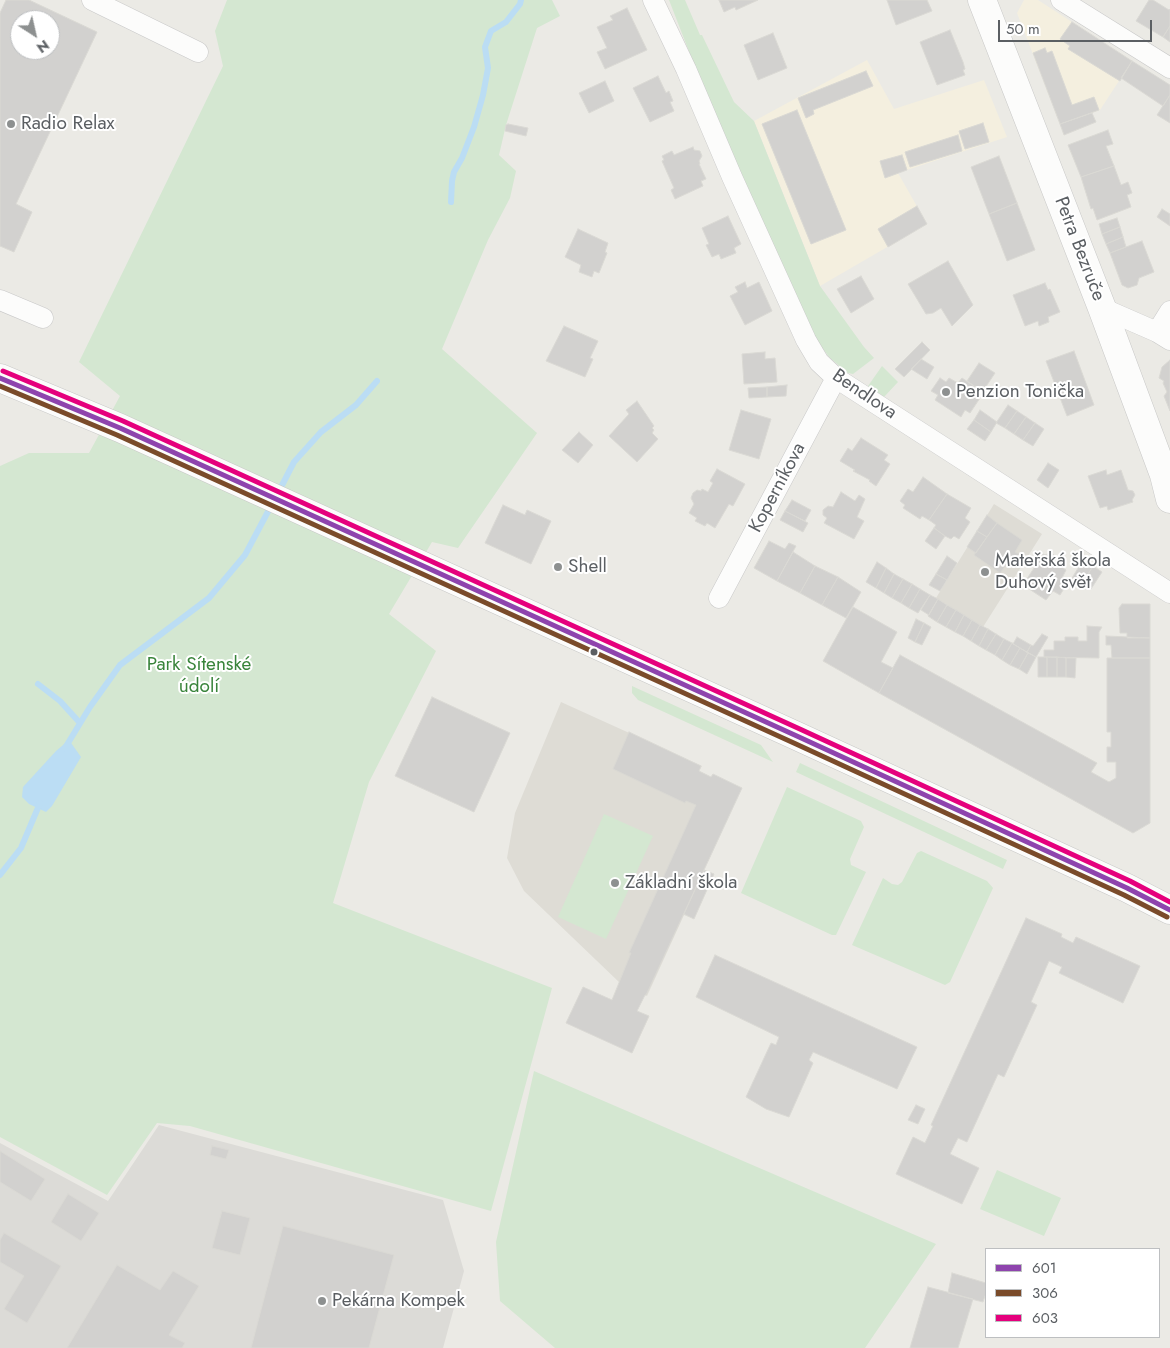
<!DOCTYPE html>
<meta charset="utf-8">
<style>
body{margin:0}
#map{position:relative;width:1170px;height:1348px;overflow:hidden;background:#ebeae5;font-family:Jost,sans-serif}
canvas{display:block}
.legend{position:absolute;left:985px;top:1248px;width:175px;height:90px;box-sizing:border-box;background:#fff;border:1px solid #bdbfc1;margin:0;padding:6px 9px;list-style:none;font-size:15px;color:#5b5f63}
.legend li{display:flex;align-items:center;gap:10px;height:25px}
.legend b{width:25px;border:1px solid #bdbfc1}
.north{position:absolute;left:10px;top:10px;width:50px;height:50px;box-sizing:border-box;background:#fff;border:1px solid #bdbfc1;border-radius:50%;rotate:145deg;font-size:14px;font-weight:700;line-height:20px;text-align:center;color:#5b5f63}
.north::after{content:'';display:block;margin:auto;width:18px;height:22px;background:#8d9090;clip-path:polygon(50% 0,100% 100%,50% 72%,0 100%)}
.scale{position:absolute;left:998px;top:20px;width:154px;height:22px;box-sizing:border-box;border:2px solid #5b5f63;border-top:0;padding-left:6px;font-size:15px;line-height:18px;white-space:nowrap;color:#5b5f63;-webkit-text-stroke:4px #fff;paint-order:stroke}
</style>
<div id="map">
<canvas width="1170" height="1348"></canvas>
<ul class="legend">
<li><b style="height:6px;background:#8e44ad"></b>601</li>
<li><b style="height:6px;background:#7a4b2a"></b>306</li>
<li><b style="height:6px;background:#e5007d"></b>603</li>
</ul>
<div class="north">N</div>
<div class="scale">50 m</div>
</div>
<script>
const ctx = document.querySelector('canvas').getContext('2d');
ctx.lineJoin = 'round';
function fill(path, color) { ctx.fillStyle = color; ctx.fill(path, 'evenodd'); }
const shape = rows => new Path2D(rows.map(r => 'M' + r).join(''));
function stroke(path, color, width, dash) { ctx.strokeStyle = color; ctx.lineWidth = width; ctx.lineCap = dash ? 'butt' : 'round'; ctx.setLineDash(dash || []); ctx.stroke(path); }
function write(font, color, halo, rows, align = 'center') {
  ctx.font = font + ' Jost,sans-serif'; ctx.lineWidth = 4; ctx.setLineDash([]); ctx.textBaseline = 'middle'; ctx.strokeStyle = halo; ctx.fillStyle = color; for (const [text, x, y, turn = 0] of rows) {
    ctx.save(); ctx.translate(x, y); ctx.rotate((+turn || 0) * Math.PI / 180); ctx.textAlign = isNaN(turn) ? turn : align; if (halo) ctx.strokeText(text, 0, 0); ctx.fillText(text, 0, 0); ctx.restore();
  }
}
const commercial = shape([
 [1024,0,1038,0,1132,61,1100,110,1060,124,1017,13],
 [867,60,894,109,984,80,1007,137,898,173,927,224,820,286,754,121]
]);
const industrial = shape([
 [159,1125,443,1200,464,1271,443,1348,0,1348,0,1143,108,1201]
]);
const education = shape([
 [994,504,1042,534,983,627,936,598],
 [561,702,702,766,699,771,711,777,713,775,742,788,704,870,714,874,694,919,684,915,647,996,645,995,637,1011,649,1017,632,1053,566,1023,583,987,612,1000,620,983,524,891,507,858,515,813]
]);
const green = shape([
 [227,0,552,0,560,16,537,28,506,125,499,155,516,171,510,198,488,240,442,349,537,433,458,548,432,542,389,614,436,651,369,782,333,903,552,988,491,1211,190,1126,157,1123,107,1195,0,1137,0,466,29,453,89,453,120,396,79,362,223,66,215,31],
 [669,0,685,0,700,35,702,35,734,102,754,121,820,286,864,347,874,358,853,374,848,373,830,358,815,339,711,108],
 [882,366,898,382,884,397,868,386],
 [632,686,761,745,773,762,638,700,632,693],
 [800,763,1007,860,1003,869,796,772],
 [787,787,861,821,864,827,850,859,851,865,866,872,836,935,832,935,741,893],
 [604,814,653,836,606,939,558,917],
 [921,851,987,881,993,888,950,982,945,985,852,945,883,878,892,884,898,885,902,882,917,853],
 [534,1071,936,1244,865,1348,555,1348,500,1301,496,1242],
 [997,1170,1061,1198,1044,1236,980,1209]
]);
const water = shape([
 [69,740,81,757,52,806,46,812,29,804,22,797,23,787,56,751]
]);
const stream = shape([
 [451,202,452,181,454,172,462,158,474,127,483,95,488,68,485,47,491,31,506,22,520,4,521,0],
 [278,493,294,462,321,432,356,405,377,381],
 [38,684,60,701,80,723],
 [65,748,90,707,120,665,209,598,245,555,272,504],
 [0,875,21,848,40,803]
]);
const building = shape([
 [6,0,29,0,97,32,16,204,32,212,14,252,0,246,0,13,6,0],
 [20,20,50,20,50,50,20,50,20,20],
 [719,0,758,0,736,10,735,7,724,12,719,0],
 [887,0,927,0,932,11,896,25,887,0],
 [1149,0,1153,0,1169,10,1170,9,1170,26,1163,37,1136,21,1149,0],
 [627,8,647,50,605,69,597,52,607,48,597,27,613,20,610,16,627,8],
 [1072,22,1132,61,1120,81,1068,49,1070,46,1060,39,1072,22],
 [1170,26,1170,42,1163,37,1170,26],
 [950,30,963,62,965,69,963,70,965,75,937,85,920,42,950,30],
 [773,33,787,68,758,80,744,45,773,33],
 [1045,48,1047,53,1052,51,1072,105,1094,97,1099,110,1060,124,1033,53,1045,48],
 [1132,61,1170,85,1170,95,1163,106,1121,78,1132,61],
 [866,71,873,86,813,110,814,114,806,118,798,98,866,71],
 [658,76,666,93,669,91,673,101,670,102,674,111,650,122,633,88,658,76],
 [605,81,614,101,589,113,579,93,605,81],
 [1170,95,1170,123,1157,115,1170,95],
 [797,110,846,230,811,244,762,124,797,110],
 [1092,113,1096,122,1064,135,1060,124,1092,113],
 [983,123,989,142,965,149,959,131,983,123],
 [508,124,528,128,526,136,505,131,506,125,508,124],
 [1108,130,1113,144,1106,146,1114,166,1081,177,1068,145,1108,130],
 [958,135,962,151,910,167,905,152,958,135],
 [693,147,694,150,700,151,702,156,699,161,700,164,699,164,706,179,701,181,703,186,675,199,671,190,674,188,662,161,664,160,662,156,672,151,674,155,693,147],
 [902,155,907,170,885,178,880,161,902,155],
 [999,156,1017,203,989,214,971,167,999,156],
 [1114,166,1121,185,1128,182,1132,193,1127,195,1131,207,1097,220,1093,208,1091,209,1081,177,1114,166],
 [1017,203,1035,250,1007,261,989,214,1017,203],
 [917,206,927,224,888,247,878,229,917,206],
 [1162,209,1170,214,1170,226,1157,217,1162,209],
 [728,216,741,244,734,248,736,253,721,259,719,254,712,257,706,245,709,244,702,228,728,216],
 [1117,218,1120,227,1102,234,1099,224,1117,218],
 [1120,227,1123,237,1106,244,1102,234,1120,227],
 [578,229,608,243,605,252,607,253,599,273,594,271,592,277,579,272,581,265,565,257,578,229],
 [1123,237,1126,247,1110,253,1106,244,1123,237],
 [1142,241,1154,272,1139,278,1137,285,1128,288,1122,285,1110,253,1142,241],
 [948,261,973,305,952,326,941,308,933,313,926,314,908,284,948,261],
 [861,276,874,299,851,313,837,289,861,276],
 [745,282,747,288,759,282,772,311,745,325,730,296,738,292,735,287,745,282],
 [1045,283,1048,290,1050,289,1060,312,1048,317,1049,322,1039,326,1038,321,1025,326,1013,295,1045,283],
 [564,326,598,341,590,358,593,359,585,377,546,361,564,326],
 [922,342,930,350,904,377,895,369,922,342],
 [1074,351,1094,405,1067,416,1046,361,1074,351],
 [765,352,765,359,775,358,777,382,744,384,742,354,765,352],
 [921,359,934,367,927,379,911,369,921,359],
 [1170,360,1170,411,1164,396,1167,392,1163,383,1164,381,1159,378,1162,367,1170,360],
 [979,363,995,373,985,388,983,386,980,390,967,381,979,363],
 [940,378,946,382,949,378,958,383,962,378,980,390,978,393,982,395,970,413,965,410,961,417,935,400,938,395,931,391,940,378],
 [787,385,786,396,767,397,767,387,787,385],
 [767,387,767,397,749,398,748,388,767,387],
 [637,401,654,426,652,428,654,430,652,433,658,439,637,462,609,436,629,414,626,410,637,401],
 [1008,405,1017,411,1005,428,996,423,1008,405],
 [741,410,771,419,759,459,729,450,741,410],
 [980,410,997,422,991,432,974,420,980,410],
 [1017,411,1026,417,1014,434,1005,428,1017,411],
 [1026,417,1035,423,1023,440,1014,434,1026,417],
 [974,420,991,432,985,441,967,429,974,420],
 [1035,423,1044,429,1033,446,1023,440,1035,423],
 [579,432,593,445,578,463,562,450,579,432],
 [861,438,888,455,884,460,890,464,876,486,869,481,870,480,853,471,855,470,840,461,848,448,852,451,861,438],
 [1048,463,1059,470,1048,488,1037,480,1048,463],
 [717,469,745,484,733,506,729,504,715,528,707,523,705,526,695,521,697,518,689,513,694,504,691,498,693,493,697,490,701,491,702,489,708,492,713,483,710,481,717,469],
 [1106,470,1107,475,1121,470,1128,490,1133,491,1135,495,1132,500,1133,502,1108,510,1107,506,1100,508,1088,476,1106,470],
 [923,477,947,494,929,520,922,516,920,519,903,508,905,505,900,501,908,489,913,492,923,477],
 [841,492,855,501,859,495,865,499,857,517,864,521,854,539,824,523,827,518,823,515,823,510,828,506,833,507,841,492],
 [947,494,971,508,965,518,970,522,959,539,954,536,951,539,945,536,934,528,936,525,929,520,947,494],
 [792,500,811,510,805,521,785,511,792,500],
 [503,505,525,515,527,510,551,521,531,564,485,543,503,505],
 [785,511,808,523,803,532,780,520,785,511],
 [987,515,997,523,987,537,977,531,987,515],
 [997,523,1022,540,1015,552,1019,554,1011,566,1007,564,1000,573,974,555,997,523],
 [934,528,945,536,936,549,925,541,934,528],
 [977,531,987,537,976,553,967,547,977,531],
 [769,541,785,549,789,543,796,546,777,581,754,568,769,541],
 [793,552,815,566,800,593,777,581,793,552],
 [1050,553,1054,555,1055,563,1066,570,1062,578,1068,582,1060,595,1053,591,1046,600,1023,585,1043,554,1045,555,1050,553],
 [947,556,957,563,947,580,936,574,947,556],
 [1083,560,1093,566,1082,584,1072,578,1083,560],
 [877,562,886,568,876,588,866,582,877,562],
 [815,566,838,577,822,605,800,593,815,566],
 [1093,566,1102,572,1091,589,1082,584,1093,566],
 [886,568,894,574,884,593,876,588,886,568],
 [894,574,903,579,892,598,884,593,894,574],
 [936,574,947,580,940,591,929,585,936,574],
 [838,577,861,592,846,618,822,605,838,577],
 [903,579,912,584,901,603,892,598,903,579],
 [912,584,920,589,909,608,901,603,912,584],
 [920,589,930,595,918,613,909,608,920,589],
 [930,595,938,599,929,615,921,610,930,595],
 [938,599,947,605,937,622,928,616,938,599],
 [1122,604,1150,604,1150,638,1127,638,1127,633,1120,633,1119,608,1122,604],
 [947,605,956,610,946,627,937,622,947,605],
 [853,607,897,632,881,662,893,668,879,693,823,661,853,607],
 [956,610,964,615,955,632,946,627,956,610],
 [964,615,972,620,963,636,955,632,964,615],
 [916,619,924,623,915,642,908,638,916,619],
 [972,620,980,625,971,641,963,636,972,620],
 [924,623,931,627,922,645,915,642,924,623],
 [980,625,988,629,979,646,971,641,980,625],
 [1087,626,1102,627,1099,632,1099,658,1044,657,1044,650,1054,650,1054,641,1065,641,1065,637,1078,637,1078,641,1087,641,1087,626],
 [988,629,996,634,986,650,979,646,988,629],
 [996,634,1004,639,995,655,986,650,996,634],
 [1042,634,1048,637,1036,657,1027,652,1031,645,1033,646,1042,634],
 [1106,636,1150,638,1150,658,1112,658,1111,645,1106,645,1106,636],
 [1017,637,1031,645,1027,652,1013,644,1017,637],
 [1004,639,1012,643,1002,660,995,655,1004,639],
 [1012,643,1020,648,1010,665,1002,660,1012,643],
 [1020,648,1028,653,1019,669,1010,665,1020,648],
 [1028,653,1036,657,1027,674,1019,669,1028,653],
 [900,655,1097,763,1091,772,1109,782,1116,778,1116,762,1107,762,1107,747,1111,747,1111,732,1107,732,1107,658,1150,658,1150,823,1133,833,879,693,900,655],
 [1038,657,1047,657,1047,677,1038,677,1038,657],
 [1047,657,1057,657,1057,677,1047,677,1047,657],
 [1057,657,1066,658,1066,677,1057,677,1057,657],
 [1066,658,1076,658,1075,678,1066,677,1066,658],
 [432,697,510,733,474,812,395,776,432,697],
 [629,732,701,766,699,771,711,777,713,774,742,788,646,995,645,995,637,1011,649,1016,632,1053,566,1023,583,987,612,1000,631,953,629,953,696,805,686,801,685,803,613,769,629,732],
 [704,870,714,874,694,919,684,914,704,870],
 [1026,918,1062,934,1061,937,1073,943,1076,937,1140,966,1123,1003,1059,973,1062,967,1049,961,1031,1002,1037,1005,1004,1077,998,1074,967,1142,958,1138,950,1154,979,1168,962,1204,896,1174,913,1137,925,1143,933,1126,931,1125,1026,918],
 [715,955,917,1047,897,1089,813,1052,809,1060,813,1063,789,1117,766,1109,746,1097,771,1043,776,1045,779,1037,696,997,715,955],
 [916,1105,925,1109,918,1124,908,1120,916,1105],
 [212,1146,229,1150,226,1159,210,1155,212,1146],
 [0,1151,45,1179,31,1201,0,1182,0,1151],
 [68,1194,99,1213,81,1241,51,1222,68,1194],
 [222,1211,250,1218,240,1255,212,1248,222,1211],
 [283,1226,394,1255,369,1348,251,1348,283,1226],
 [4,1233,61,1266,27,1323,4,1309,24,1276,0,1262,0,1240,4,1233],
 [117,1265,160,1290,173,1271,199,1286,169,1335,185,1343,182,1348,67,1348,117,1265],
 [952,1273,986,1283,986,1293,983,1302,948,1293,952,1273],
 [928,1287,973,1299,958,1348,910,1348,928,1287]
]);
const street = shape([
 [92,0,198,52],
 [653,0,686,69,732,177,806,340,819,362,836,378,1170,593],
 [1061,0,1170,68],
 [0,300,43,318],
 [1102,308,1157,332,1170,340],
 [1157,332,1170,311],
 [719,598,836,378]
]);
const secondary = shape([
 [982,0,1102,308,1164,475,1170,499],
 [0,378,120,428,799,737,1127,888,1170,910]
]);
const bus1 = shape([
 [0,378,120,428,799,737,1127,888,1170,910]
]);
const bus2 = shape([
 [0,386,117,435,796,744,1124,895,1167,917]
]);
const bus3 = shape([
 [3,371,123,421,802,730,1130,881,1170,902]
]);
const markers = [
 [11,124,5,"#8d9090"],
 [946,392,5,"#8d9090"],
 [558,567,5,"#8d9090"],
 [985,572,5,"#8d9090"],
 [594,652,4.5,"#5b5f63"],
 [615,883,5,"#8d9090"],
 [322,1301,5,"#8d9090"]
];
const poiNames = [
 ["Radio Relax",21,124],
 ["Penzion Tonička",956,392],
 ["Mateřská škola",995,561],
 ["Duhový svět",995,583],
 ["Shell",568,567],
 ["Základní škola",625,883],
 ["Pekárna Kompek",332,1301]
];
const streetNames = [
 ["Petra Bezruče",1079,249,69],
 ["Bendlova",864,395,34],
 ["Koperníkova",778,488,-62]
];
const parkNames = [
 ["Park Sítenské",199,665],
 ["údolí",199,687]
];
fill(commercial, '#f4efdf');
fill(industrial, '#dcdbd7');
fill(education, '#dedcd5');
fill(green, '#d4e7d1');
fill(water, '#bbddf4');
stroke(stream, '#bbddf4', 6);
fill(building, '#d2d1cf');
stroke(building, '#dad9d4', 1);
stroke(street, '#c8c8c8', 21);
stroke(secondary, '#c8c8c7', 29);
stroke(street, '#fcfcfb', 20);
stroke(secondary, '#fcfcfb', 28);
stroke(bus1, '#8e44ad', 5);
stroke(bus2, '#7a4b2a', 5);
stroke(bus3, '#e5007d', 5);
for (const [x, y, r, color] of markers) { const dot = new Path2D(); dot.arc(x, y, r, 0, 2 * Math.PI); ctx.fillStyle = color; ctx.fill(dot); stroke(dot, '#fff', 2); }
write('19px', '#5b5f63', '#fff', poiNames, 'left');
write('19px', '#5b5f63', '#fff', streetNames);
write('19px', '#39843b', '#fff', parkNames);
</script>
